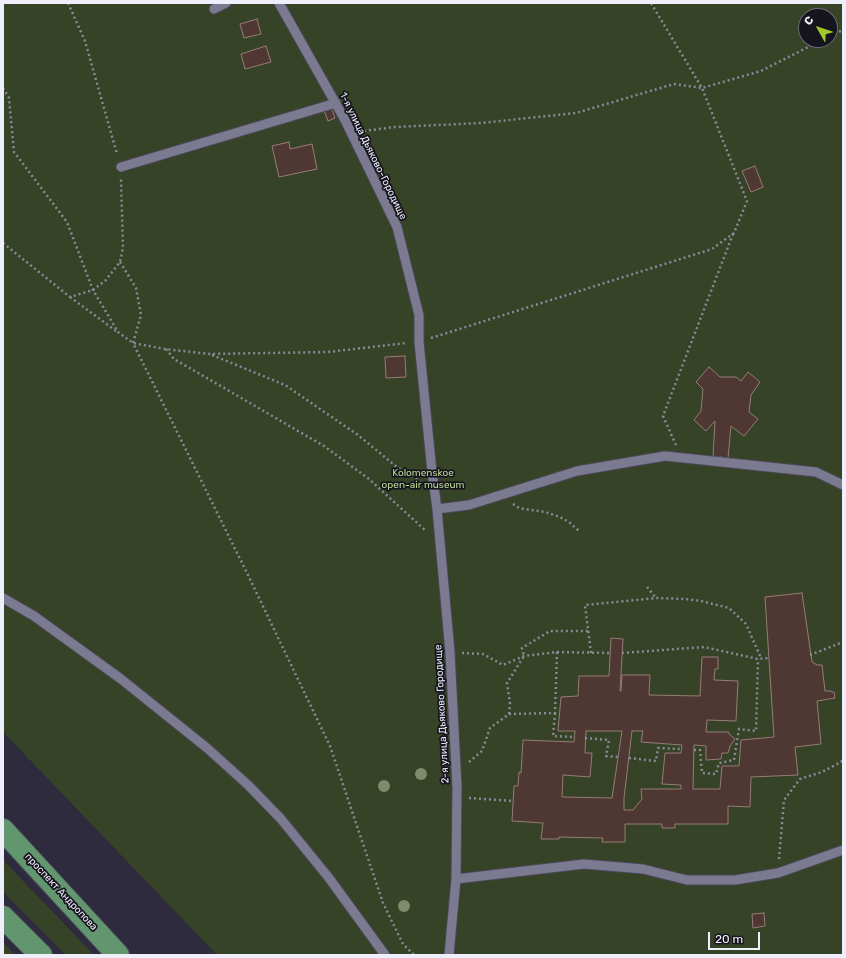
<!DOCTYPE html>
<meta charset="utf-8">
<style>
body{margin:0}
#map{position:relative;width:846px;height:958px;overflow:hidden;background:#2e2b3e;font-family:Rubik,sans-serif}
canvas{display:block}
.frame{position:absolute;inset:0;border:4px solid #efeefb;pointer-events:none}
.north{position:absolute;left:798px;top:8px;width:40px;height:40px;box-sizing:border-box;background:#16151e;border:1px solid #6d6c76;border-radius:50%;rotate:309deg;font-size:11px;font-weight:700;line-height:16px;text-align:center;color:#efeefb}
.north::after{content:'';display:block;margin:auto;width:14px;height:18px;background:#a0c92b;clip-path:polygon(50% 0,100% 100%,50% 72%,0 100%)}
.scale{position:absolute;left:708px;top:932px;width:52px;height:18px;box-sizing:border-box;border:2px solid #efeefb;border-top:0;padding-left:5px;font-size:12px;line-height:14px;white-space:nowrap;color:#efeefb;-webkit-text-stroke:3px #16151e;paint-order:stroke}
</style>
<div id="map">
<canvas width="846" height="958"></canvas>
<div class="frame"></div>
<div class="north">С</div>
<div class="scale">20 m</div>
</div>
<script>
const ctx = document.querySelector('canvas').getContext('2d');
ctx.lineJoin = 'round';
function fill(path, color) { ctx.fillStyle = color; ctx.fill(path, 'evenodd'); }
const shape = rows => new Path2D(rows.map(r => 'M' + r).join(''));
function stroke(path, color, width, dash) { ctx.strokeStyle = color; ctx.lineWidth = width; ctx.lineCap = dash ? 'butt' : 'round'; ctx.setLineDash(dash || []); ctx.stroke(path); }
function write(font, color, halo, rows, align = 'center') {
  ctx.font = font + ' Rubik,sans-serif'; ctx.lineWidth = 3.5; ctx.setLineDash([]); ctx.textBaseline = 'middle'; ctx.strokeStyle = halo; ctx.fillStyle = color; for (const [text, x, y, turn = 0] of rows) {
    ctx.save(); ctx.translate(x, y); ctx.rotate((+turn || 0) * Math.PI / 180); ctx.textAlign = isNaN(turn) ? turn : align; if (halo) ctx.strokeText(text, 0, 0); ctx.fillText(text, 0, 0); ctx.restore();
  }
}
const green = shape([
 [3,3,843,3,843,955,217,955,3,732],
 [806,16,830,16,830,40,806,40],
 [3,860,94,955,66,955,3,892],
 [3,942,15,955,3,955]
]);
const building = shape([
 [257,19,261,34,244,38,240,24,257,19],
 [266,46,271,62,245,69,241,54,266,46],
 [331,107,335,118,328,121,324,110,331,107],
 [289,142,290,149,312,144,317,169,279,177,272,146,289,142],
 [755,166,763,187,751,192,742,171,755,166],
 [405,356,406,377,386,378,385,357,405,356],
 [709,367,720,377,736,377,741,381,748,372,760,382,751,395,749,412,758,419,744,436,731,426,728,458,713,456,715,421,706,431,694,420,701,411,703,389,696,382,709,367],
 [802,593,812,662,817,665,822,665,825,691,831,691,832,692,834,692,835,698,817,701,821,744,795,747,798,775,751,777,750,807,728,806,728,824,675,824,675,828,662,828,662,824,625,824,625,842,602,842,603,838,559,837,559,839,541,839,543,823,512,821,514,786,518,786,519,772,521,773,523,740,574,742,575,731,558,731,561,697,578,696,579,676,609,676,611,638,623,639,620,691,621,691,622,675,650,675,649,695,700,696,702,657,718,657,718,669,715,669,714,680,738,681,736,721,707,720,706,732,729,732,729,734,735,739,730,746,728,753,722,753,721,759,706,760,706,746,694,745,693,789,720,789,722,766,739,766,741,740,774,737,765,597,802,593],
 [586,731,622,731,612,798,562,797,563,775,590,777,592,753,585,753,586,731],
 [632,731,643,731,641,742,682,745,681,753,665,753,662,784,681,785,681,789,641,789,642,799,633,810,624,810,624,798,632,731],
 [764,913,765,926,753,928,752,914,764,913]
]);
const path = shape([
 [68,3,85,41,117,154],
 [830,36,843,30],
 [3,88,9,98,14,152,67,222,93,290,118,332,133,343,165,349,210,354,328,352,406,343],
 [364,131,395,127,481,123,576,113,674,84,702,88,761,71,822,40],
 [3,243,70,297,93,290,105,281,120,262,123,248,121,179],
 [120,262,136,288,141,315,133,343,248,575,330,746,383,903,403,944,414,955],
 [70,297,116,331],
 [431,338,712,249,734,233,747,201,702,88,651,3],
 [166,349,174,359,324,446,369,479,426,531],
 [212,355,285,385,358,435,398,468,421,482],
 [676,445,663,416,733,234],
 [513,504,519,508,545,512,560,517,569,522,579,531],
 [647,587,656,598],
 [462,653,483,654,503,665,524,656,557,652,610,653],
 [591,653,585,605,656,598,686,599,701,601,729,608,746,624,761,658],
 [622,653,704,647,758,659,769,658],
 [810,655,843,642],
 [555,713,553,736,574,737],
 [509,714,510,703,507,683,524,656,522,648,550,631,589,631],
 [585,738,609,740,606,756,618,757],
 [694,750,700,750,702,773,716,774,719,763,734,760,739,729,756,731,758,659],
 [629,758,656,761,658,748,681,749],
 [469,762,482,751,490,728,509,714,555,713,557,652],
 [469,798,514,801],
 [779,859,784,800,800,779,822,772,841,762,843,759]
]);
const service = shape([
 [279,3,345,120,397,227,419,315,419,342,432,472,437,509,450,652,457,787,456,879,449,955],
 [214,9,226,3],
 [121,167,336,103],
 [437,509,469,505,577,471,665,456,816,472,843,485],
 [3,598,34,616,121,679,207,748,248,785,281,819,329,878,385,955],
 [456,879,584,864,643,869,687,880,735,880,778,873,843,850]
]);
const primary = shape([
 [3,830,118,955],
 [3,917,41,955]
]);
const trees = [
 [421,774],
 [384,786],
 [404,906]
];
const streetNames = [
 ["1-я улица Дьяково-Городище",373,156,64],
 ["2-я улица Дьяково Городище",442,714,-93],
 ["проспект Андропова",61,892,47]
];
const parkNames = [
 ["Kolomenskoe",423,473],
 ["open-air museum",423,485]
];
fill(green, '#364326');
fill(building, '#4f3733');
stroke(building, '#977c77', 1);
stroke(service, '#4a4858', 11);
stroke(primary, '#4a4858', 24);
stroke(path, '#8b8999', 2.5, [2, 3]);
stroke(service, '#7c7a90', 9);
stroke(primary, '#61966f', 22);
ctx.fillStyle = '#7c8c6d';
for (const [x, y] of trees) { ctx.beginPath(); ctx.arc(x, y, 6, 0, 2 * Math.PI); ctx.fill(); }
write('10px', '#efeefb', '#16151e', streetNames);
write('10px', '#bcdb94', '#16151e', parkNames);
</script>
